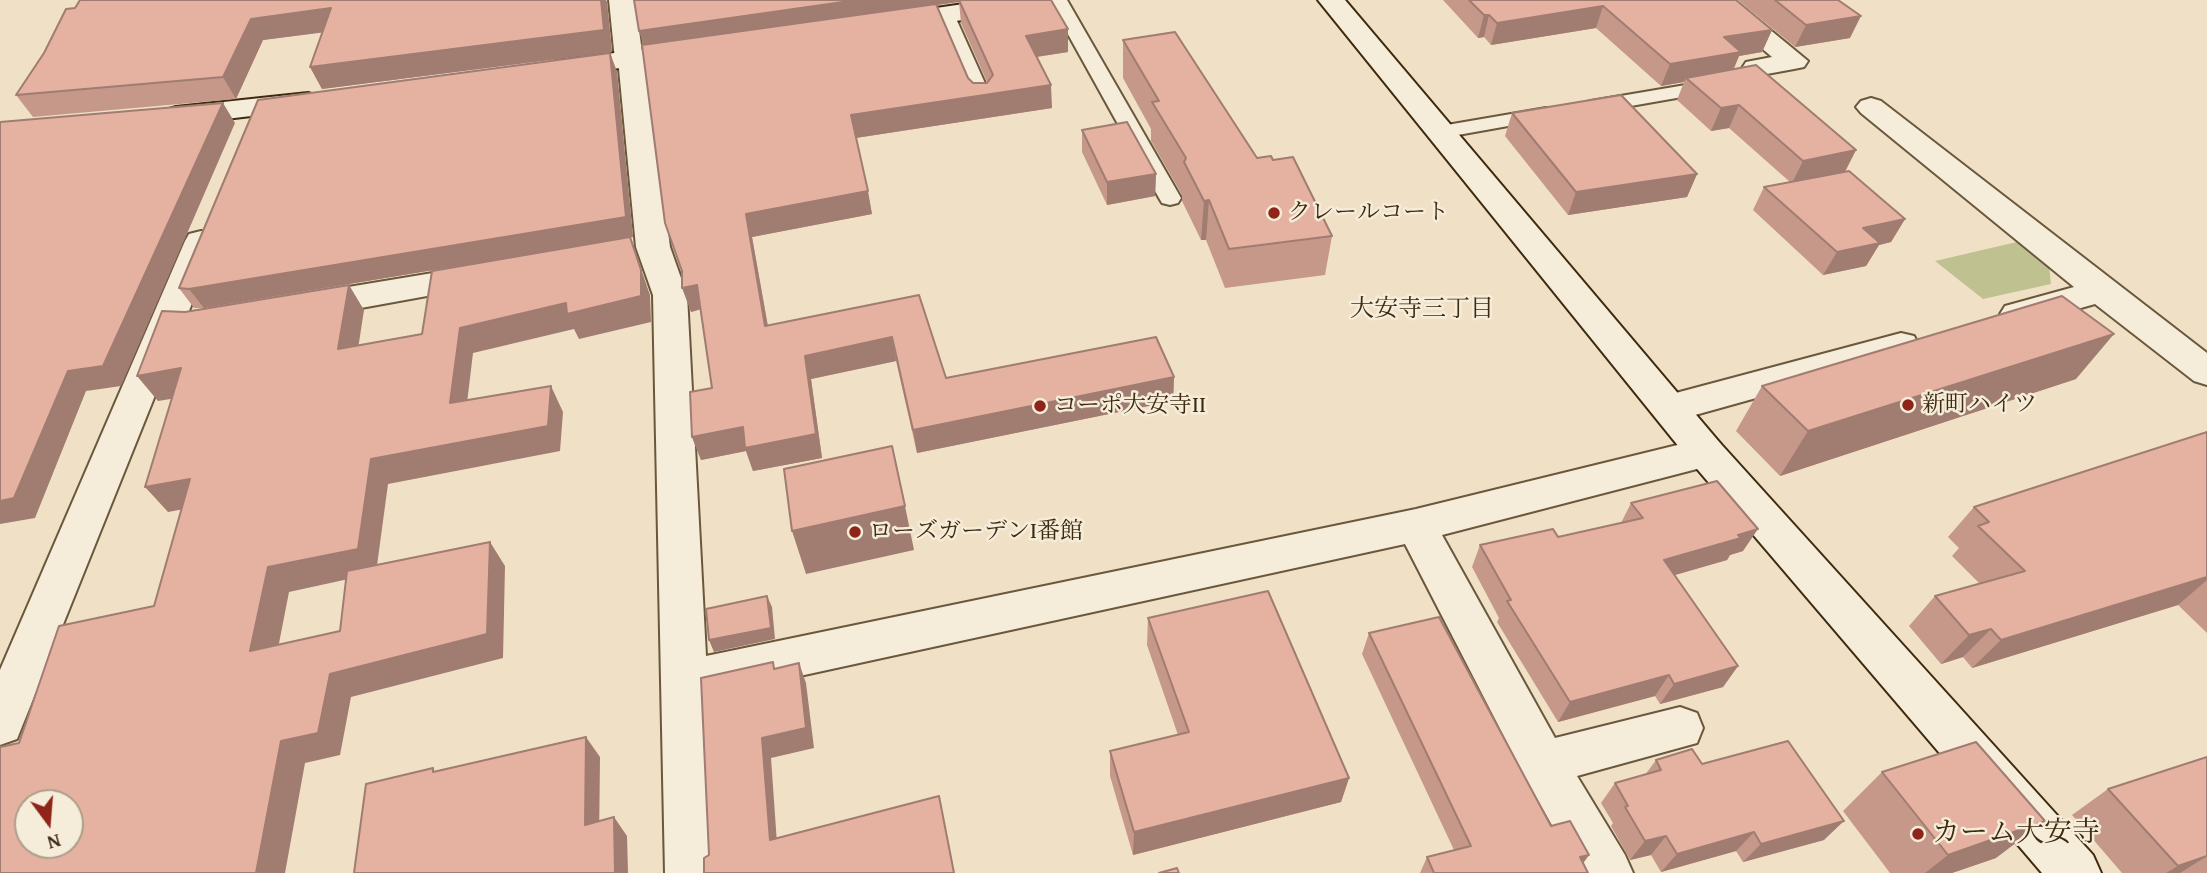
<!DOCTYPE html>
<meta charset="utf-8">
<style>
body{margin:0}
#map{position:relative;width:2207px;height:873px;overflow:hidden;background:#f0e1c6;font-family:"Gentium Book Plus",serif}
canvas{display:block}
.north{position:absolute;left:14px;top:789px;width:70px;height:70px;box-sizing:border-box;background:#f5ecda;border:2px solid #ac9f89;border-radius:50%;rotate:164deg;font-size:19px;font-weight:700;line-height:28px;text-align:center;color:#3e2b0f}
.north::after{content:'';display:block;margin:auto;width:24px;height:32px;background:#8f2418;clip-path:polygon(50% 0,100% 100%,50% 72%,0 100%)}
</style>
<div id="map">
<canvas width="2207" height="873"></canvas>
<div class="north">N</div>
</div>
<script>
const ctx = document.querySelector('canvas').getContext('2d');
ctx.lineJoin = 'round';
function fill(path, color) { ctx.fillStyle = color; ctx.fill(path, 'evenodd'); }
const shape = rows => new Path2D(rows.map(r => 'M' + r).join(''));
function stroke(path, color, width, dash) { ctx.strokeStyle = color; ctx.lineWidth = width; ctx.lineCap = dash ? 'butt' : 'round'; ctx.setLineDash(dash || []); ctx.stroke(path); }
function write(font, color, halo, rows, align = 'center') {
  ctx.font = font + ' "Gentium Book Plus","Noto Serif JP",serif'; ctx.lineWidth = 5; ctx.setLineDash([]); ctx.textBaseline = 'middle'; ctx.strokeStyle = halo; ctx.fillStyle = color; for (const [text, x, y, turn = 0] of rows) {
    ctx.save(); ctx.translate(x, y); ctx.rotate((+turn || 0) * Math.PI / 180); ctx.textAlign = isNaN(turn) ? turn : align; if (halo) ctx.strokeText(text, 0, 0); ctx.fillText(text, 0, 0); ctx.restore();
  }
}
const green = shape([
 [2021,241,2049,265,2051,284,1983,299,1935,261]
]);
const lane = shape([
 [1049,0,1067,0,1181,198,1178,203,1170,205,1162,203,1159,198,1049,0],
 [945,9,954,14,992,99,989,103,975,103,972,99,936,14,945,9],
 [1715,80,1722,82,1725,86,1722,90,1591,113,1584,111,1581,107,1584,103,1591,101,1715,80],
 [1546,108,1553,110,1556,114,1553,118,1441,138,1434,136,1431,132,1434,128,1441,126,1546,108]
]);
const street = shape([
 [609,0,635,0,643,60,647,69,670,247,687,295,706,656,1416,509,1706,438,1720,443,1725,453,1720,463,1442,535,1555,738,1680,707,1697,713,1703,728,1697,743,1577,776,1625,855,1633,873,1579,873,1526,779,1405,544,708,696,717,873,665,873,653,295,636,247,619,69,615,60,609,0],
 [1705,0,1734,0,1808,61,1804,67,1794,69,1756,76,1746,74,1742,68,1746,62,1772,57,1705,0],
 [1871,98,1881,101,2207,353,2207,385,2194,381,2095,304,2017,326,2005,322,2000,314,2005,306,2074,287,1861,113,1856,107,1861,101,1871,98],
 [201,231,213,234,217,241,23,724,17,739,0,745,0,670,185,241,189,234,201,231],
 [481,265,493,268,498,276,493,284,306,318,294,314,289,306,294,298,306,294,481,265],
 [1901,333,1914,336,1919,345,1914,354,1670,422,1657,418,1651,408,1657,398,1901,333]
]);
const secondary = shape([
 [991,0,1057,0,1053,6,1044,8,888,31,879,29,875,23,879,17,888,15,991,0],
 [1318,0,1345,0,1720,443,2093,855,2101,873,2042,873,1692,463,1318,0],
 [696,42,706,44,710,50,706,56,562,76,552,74,548,68,552,62,562,60,696,42],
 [308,93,318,96,322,102,318,108,176,125,166,122,161,116,166,110,176,107,308,93]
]);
const wall = shape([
 [634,0,1051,0,1068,52,1037,57,1052,108,856,138,872,214,752,237,768,326,919,295,946,378,1174,377,1173,401,917,453,896,361,811,379,822,458,753,471,746,451,701,460,692,437,712,388,701,309,691,312,682,272,643,45],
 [959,2,961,23,987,82,973,83,968,78,936,5],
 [1443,0,1736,0,1772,30,1762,52,1739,56,1734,69,1856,150,1845,172,1905,219,1891,242,1879,245,1866,266,1823,275,1753,210,1764,187,1790,182,1729,128,1711,131,1677,100,1684,82,1661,86,1596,28,1491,45,1484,37,1478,38],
 [1738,0,1838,0,1850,38,1795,47],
 [607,2,612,52,322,89,310,67,323,32,263,40,236,99,33,117,16,95,44,53],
 [1123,40,1257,158,1273,160,1332,236,1325,275,1225,288,1206,240,1201,240,1182,201,1182,195,1151,141,1151,129,1123,78],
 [610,53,617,72,633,237,204,308,194,308,179,288],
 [1512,113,1697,174,1687,197,1568,215,1505,136],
 [1082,130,1156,174,1155,196,1107,205,1082,152],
 [2076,379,1780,476,1736,431,1762,386],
 [2207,432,2207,633,2178,605,1972,668,1963,657,1941,664,1909,626,1935,596,1980,584,1952,556,1959,548,1948,537,1974,507],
 [1631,503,1743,551,1730,555,1727,560,1674,575,1738,666,1723,687,1660,704,1655,696,1558,722,1497,622,1499,618,1472,567,1480,545,1558,537,1621,523],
 [1148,618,1349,778,1341,802,1133,855,1110,776,1110,751,1178,735,1147,645],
 [1369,633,1551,826,1589,855,1583,863,1588,873,1420,873,1427,857,1454,850,1362,654],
 [2207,757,2207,873,2122,873,2072,815,2108,789],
 [1656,760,1702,764,1824,840,1743,862,1736,851,1661,872,1651,855,1630,860,1611,826,1613,823,1601,803,1615,783,1645,775],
 [1882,772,1996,858,1952,873,1890,873,1843,811]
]);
const shadedWall = shape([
 [601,0,606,0,607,2,612,52,322,89,310,67],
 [857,0,972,0,644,47,639,31],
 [1603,6,1596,28,1491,45,1497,23],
 [331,8,342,30,263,40,236,99,223,77,251,19],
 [1484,15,1489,15,1484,37,1478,38],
 [1861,16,1850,38,1795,47,1806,25],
 [1068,29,1068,52,1028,58,1026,36],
 [1772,30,1762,52,1739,56,1731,74,1686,78,1684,82,1661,86,1670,64,1724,37],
 [610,53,617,72,633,237,204,308,189,289],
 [1051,85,1052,108,855,138,851,115],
 [223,103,235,123,121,386,86,391,35,518,0,524,0,501,68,371],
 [1739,105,1729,128,1711,131,1721,108],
 [1856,150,1844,173,1792,183,1803,161],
 [1156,174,1155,196,1107,205,1107,182],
 [1697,174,1687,197,1568,215,1576,192],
 [868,191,872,214,752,237,772,350,765,326,746,214],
 [1209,200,1206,240,1201,240,1204,201],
 [1905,219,1891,242,1879,245,1866,266,1823,275,1837,252,1863,228],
 [630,237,650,295,651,322,579,339,574,329,473,353,464,428,450,403,460,328,566,303],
 [349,285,364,310,354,375,338,349],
 [697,285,705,308,691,312,682,288],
 [2114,334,2076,379,1780,476,1808,431],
 [892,337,896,361,811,379,822,458,753,471,746,451,701,460,692,437,805,356],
 [181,368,201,394,158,401,137,376],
 [1174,377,1173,401,917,453,913,430],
 [551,386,563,412,560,451,388,484,376,573,289,592,273,674,250,651,268,567,371,459],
 [190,479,212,504,168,512,145,487],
 [905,506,914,550,806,574,792,531],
 [1758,529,1743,551,1730,555,1727,560,1651,582,1664,560],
 [490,542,505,566,503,658,351,697,340,755,305,763,285,873,256,873,281,741,330,674],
 [2207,577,2207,580,2178,605,1972,668,2001,640],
 [767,596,772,607,775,639,714,652,709,640],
 [1991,629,1963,657,1941,664,1969,635],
 [799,663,806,683,814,748,771,758,778,858,770,840,762,738],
 [1738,666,1723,687,1660,704,1674,684],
 [1669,675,1655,696,1558,722,1570,702],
 [586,737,600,757,599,844,585,825],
 [1349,778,1341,802,1133,855,1134,832],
 [614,817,627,836,628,873,615,873],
 [1844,821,1824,840,1743,862,1761,844],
 [2045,821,1996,858,1952,873,1925,873,1948,855],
 [1754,832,1736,851,1661,872,1677,854],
 [1666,836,1651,855,1630,860,1645,841],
 [1589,855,1576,873,1580,857],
 [2207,856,2180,873,2166,873,2178,866]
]);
const building = shape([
 [80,0,601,0,604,30,310,67,331,8,251,19,223,77,16,95,44,53,66,9,75,8,80,0],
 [634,0,857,0,639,31,634,0],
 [959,0,1051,0,1068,29,1026,36,1051,85,851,115,868,191,746,214,765,326,919,295,946,378,1156,337,1174,377,913,430,892,337,805,356,816,434,745,448,743,427,692,437,690,392,712,388,697,285,682,288,682,271,665,223,642,45,936,4,968,78,973,83,987,83,993,75,959,0],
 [1469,0,1736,0,1772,30,1724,37,1741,52,1670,64,1603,6,1497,23,1489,15,1484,15,1469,0],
 [1775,0,1838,0,1861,16,1806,25,1775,0],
 [1175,32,1257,158,1271,156,1273,160,1293,157,1332,236,1229,249,1209,200,1204,201,1184,162,1186,158,1152,102,1159,101,1123,40,1175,32],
 [610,53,626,217,189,289,179,288,258,100,610,53],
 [1756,65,1856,150,1803,161,1739,105,1721,108,1686,78,1756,65],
 [1621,95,1697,174,1576,192,1512,113,1621,95],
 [223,103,103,366,68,371,14,498,0,501,0,122,223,103],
 [1127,122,1156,174,1107,182,1082,130,1127,122],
 [1849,171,1905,219,1863,228,1880,243,1837,252,1764,187,1849,171],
 [630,237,641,270,641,296,567,314,566,303,460,328,450,403,551,386,548,426,371,459,358,549,268,567,250,651,340,631,347,571,490,542,487,634,330,674,318,733,281,741,256,873,0,873,0,747,19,743,59,626,154,606,190,479,145,487,181,368,137,376,162,311,185,312,349,285,338,349,422,334,432,271,630,237],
 [28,803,70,803,70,845,28,845,28,803],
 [2062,296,2114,334,1808,431,1762,386,2062,296],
 [2207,432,2207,577,2001,640,1991,629,1969,635,1935,596,2025,571,1978,526,1989,522,1974,507,2207,432],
 [892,446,905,506,792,531,784,469,892,446],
 [1717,481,1758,529,1738,535,1741,538,1664,560,1738,666,1674,684,1669,675,1570,702,1507,601,1511,600,1480,545,1553,529,1558,537,1643,518,1631,503,1717,481],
 [1268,591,1349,778,1134,832,1110,751,1189,732,1148,618,1268,591],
 [767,596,771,628,709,640,706,609,767,596],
 [1439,617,1551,826,1570,821,1589,855,1580,857,1588,873,1434,873,1427,857,1471,846,1369,633,1439,617],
 [773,662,774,669,799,663,806,728,762,738,770,840,939,796,954,873,704,873,704,858,709,855,701,678,773,662],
 [586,737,585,825,614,817,615,873,354,873,366,784,433,768,433,772,586,737],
 [1788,741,1844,821,1761,844,1754,832,1677,854,1666,836,1645,841,1625,807,1628,806,1615,783,1661,770,1656,760,1692,749,1702,764,1788,741],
 [1976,742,2045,821,1948,855,1882,772,1976,742],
 [2207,757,2207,856,2178,866,2108,789,2207,757],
 [1177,868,1179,873,1159,873,1177,868]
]);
const markers = [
 [1274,213,7,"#8f2418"],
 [1908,405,7,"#8f2418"],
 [1040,406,7,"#8f2418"],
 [855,532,7,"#8f2418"],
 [1918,834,7,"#8f2418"]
];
const poiNames = [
 ["クレールコート",1288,213],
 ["新町ハイツ",1922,405],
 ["コーポ大安寺Ⅱ",1054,406],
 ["ローズガーデンⅠ番館",869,532]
];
const neighbourhoodNames = [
 ["大安寺三丁目",1422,310]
];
const nearPoinames = [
 ["カーム大安寺",1932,834]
];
fill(green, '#c0c191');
stroke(lane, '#6a583d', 4);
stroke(street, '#6a583d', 4);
stroke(secondary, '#3e2b0f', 4);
fill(lane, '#f5ecda');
fill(street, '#f5ecda');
fill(secondary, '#f5ecda');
fill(wall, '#c5988a');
fill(shadedWall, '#a07c71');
fill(building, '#e5b1a1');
stroke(building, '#a07c71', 2);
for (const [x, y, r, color] of markers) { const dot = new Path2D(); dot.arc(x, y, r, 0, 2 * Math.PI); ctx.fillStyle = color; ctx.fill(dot); stroke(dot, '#f5ecda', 2.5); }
write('23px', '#3e2b0f', '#f5ecda', poiNames, 'left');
write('24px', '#3e2b0f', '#f5ecda', neighbourhoodNames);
write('28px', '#3e2b0f', '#f5ecda', nearPoinames, 'left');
</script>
